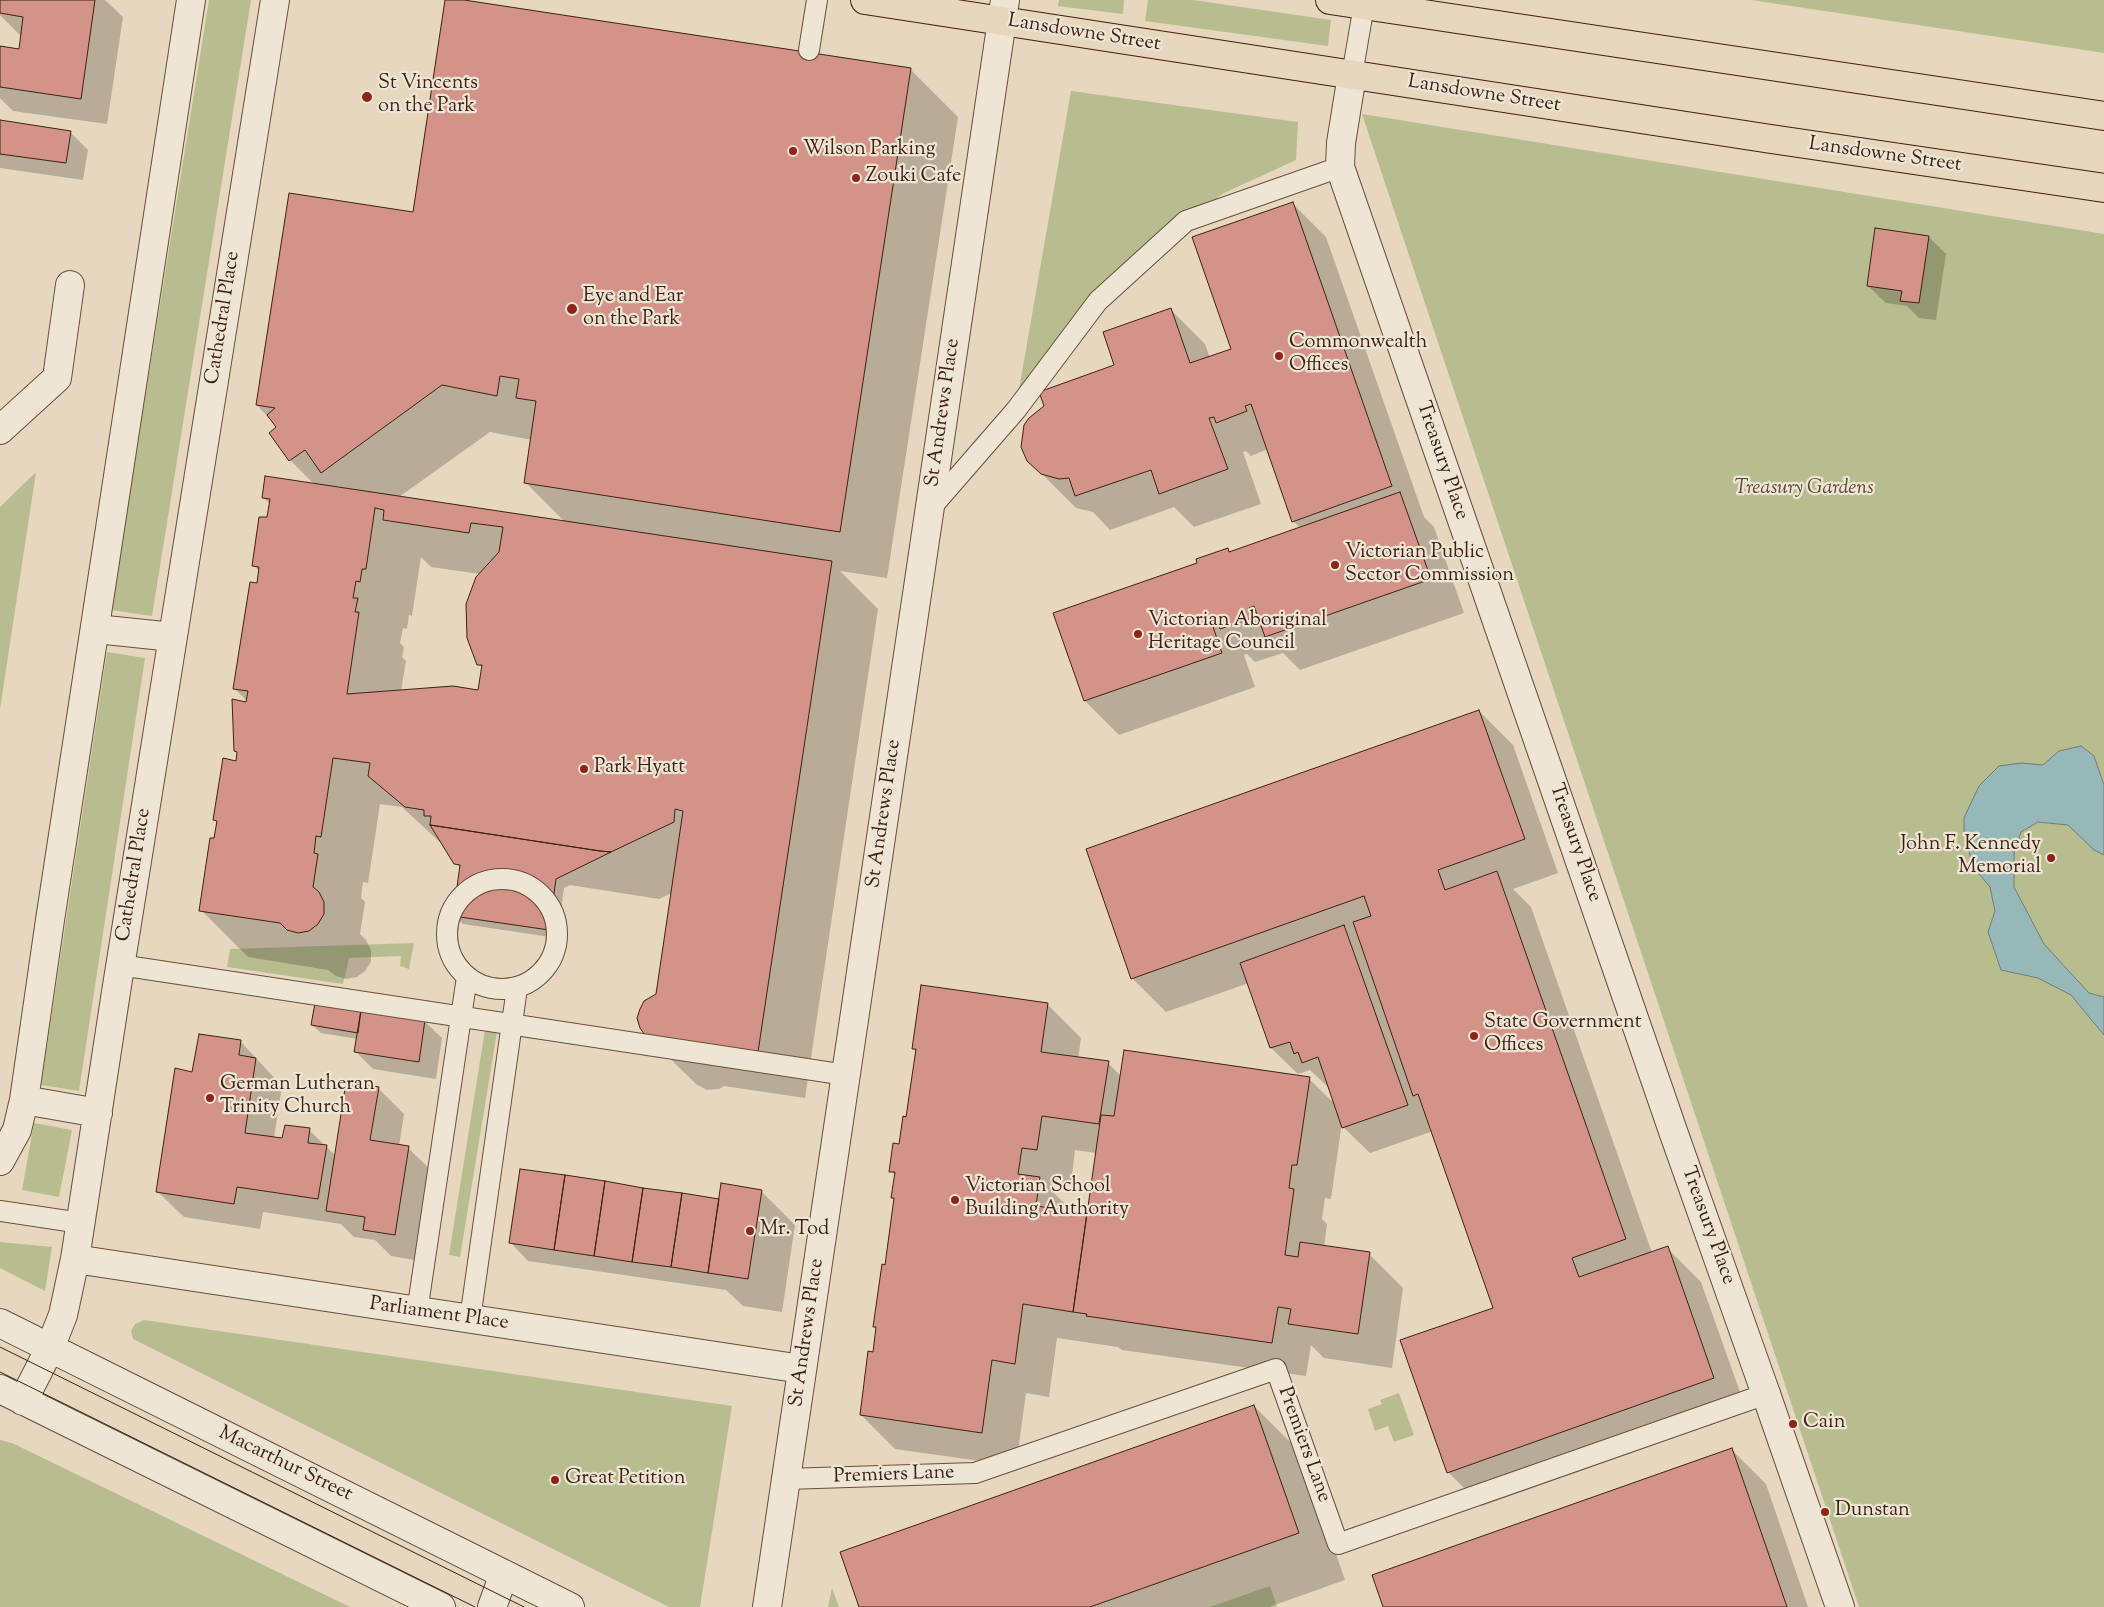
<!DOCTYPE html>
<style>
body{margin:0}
canvas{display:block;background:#e6d7be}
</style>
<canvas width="2104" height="1607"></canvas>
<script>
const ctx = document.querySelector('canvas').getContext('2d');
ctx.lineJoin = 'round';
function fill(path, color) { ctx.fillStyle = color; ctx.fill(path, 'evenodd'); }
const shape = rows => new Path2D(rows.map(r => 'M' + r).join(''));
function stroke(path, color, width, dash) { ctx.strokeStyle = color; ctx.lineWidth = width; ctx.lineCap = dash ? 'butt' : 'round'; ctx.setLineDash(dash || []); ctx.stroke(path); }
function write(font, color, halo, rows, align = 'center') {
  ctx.font = font + ' "Sorts Mill Goudy",serif'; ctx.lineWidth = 4.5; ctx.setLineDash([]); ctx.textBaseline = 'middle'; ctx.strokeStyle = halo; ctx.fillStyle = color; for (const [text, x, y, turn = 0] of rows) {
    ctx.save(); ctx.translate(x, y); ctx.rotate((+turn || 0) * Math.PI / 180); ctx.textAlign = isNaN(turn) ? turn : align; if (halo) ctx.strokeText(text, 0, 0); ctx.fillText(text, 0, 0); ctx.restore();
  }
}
const green = shape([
 [209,0,251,0,152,616,111,610],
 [1059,0,1124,0,1123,14,1058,6],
 [1148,0,1193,0,1331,20,1328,46,1145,21],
 [1751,0,2104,0,2104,53,2078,49],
 [1071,91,1298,122,1296,160,1224,193,1160,240,1018,395],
 [1362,114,2104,234,2104,1607,1859,1607],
 [36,472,0,709,0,507],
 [107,652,145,658,79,1091,41,1085],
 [414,943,409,969,400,966,401,956,349,958,343,984,227,967,230,949],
 [485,1030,497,1032,460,1257,449,1255],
 [34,1123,72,1130,59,1197,22,1190],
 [0,1242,52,1247,45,1291,0,1268],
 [144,1320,732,1406,700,1607,669,1607,133,1339,131,1331,135,1324],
 [1399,1393,1414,1435,1394,1442,1388,1426,1375,1431,1368,1409,1382,1404,1380,1400],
 [0,1440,12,1443,350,1607,0,1607],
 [1270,1586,1277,1607,1210,1607],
 [832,1588,839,1607,828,1607]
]);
const water = shape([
 [2081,746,2094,756,2104,785,2104,855,2094,850,2068,825,2038,822,2021,832,2014,853,2014,887,2044,944,2089,993,2104,997,2104,1035,2071,995,2038,978,2001,970,1988,932,1995,911,1990,887,1974,868,1964,835,1964,818,1979,786,1999,766,2021,763,2043,765,2059,751,2081,746]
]);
const shadow = shape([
 [0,0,105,0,123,17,107,124,13,111,0,98,0,47,20,50,22,37,0,15],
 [446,0,911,70,958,117,887,578,840,571,878,609,805,1098,724,1086,719,1089,707,1090,696,1084,648,1037,657,994,672,893,659,899,570,885,564,888,557,938,463,924,454,915,461,869,445,847,402,807,380,804,368,883,363,882,361,898,365,902,360,934,366,940,371,950,371,962,365,971,357,977,346,979,336,976,328,970,248,957,201,910,215,839,218,823,215,820,237,762,250,704,235,689,258,584,260,572,253,565,268,519,270,504,263,497,314,484,290,460,270,433,278,428,257,405,414,214],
 [490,432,532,440,525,482,565,522,399,497],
 [421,557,431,567,480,574,470,593,466,620,472,650,478,664,483,668,479,692,401,691,406,661,402,657,404,647,400,643,403,628,407,629,409,615,412,616],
 [0,122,70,132,88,150,83,180,0,168],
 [1292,203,1326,237,1424,517,1434,527,1464,613,1300,670,1283,653,1255,662,1247,654,1244,655,1255,687,1119,735,1085,701,1199,564,1227,549,1231,552,1300,528,1293,521,1268,449,1251,456,1246,451,1243,452,1261,504,1194,527,1174,507,1110,530,1093,512,1076,508,1028,460,1171,310,1205,344,1210,358,1233,350],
 [1929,237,1946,254,1936,320,1919,318,1907,306,1886,303,1868,286],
 [1479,711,1513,745,1558,873,1513,889,1531,907,1652,1253,1667,1248,1701,1282,1747,1412,1482,1506,1448,1472,1494,1309,1433,1131,1370,1153,1343,1127,1342,1122,1331,1199,1325,1198,1322,1219,1327,1224,1324,1247,1369,1254,1403,1288,1392,1368,1324,1358,1311,1345,1306,1376,1122,1350,1118,1347,1057,1338,1049,1397,1026,1393,1016,1466,895,1449,861,1415,874,1353,877,1329,874,1326,886,1266,895,1200,892,1197,896,1176,891,1171,907,1118,916,1051,913,1048,1047,1004,1081,1038,1078,1059,1108,1063,1121,1076,1309,1079,1336,1105,1329,1088,1310,1070,1298,1074,1271,1048,1249,983,1166,1012,1132,978],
 [1075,1150,1096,1153,1088,1215,1074,1213,1054,1193,1056,1182,1071,1184],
 [424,1021,442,1038,436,1079,373,1069,356,1052,358,1039,321,1033,312,1025],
 [240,1041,282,1086,274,1138,283,1140,309,1130,336,1156,378,1088,404,1114,399,1146,408,1148,435,1174,421,1261,391,1256,375,1240,354,1237,341,1224,263,1212,260,1229,184,1217,157,1191,194,1073],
 [761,1191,795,1225,782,1312,743,1306,726,1290,528,1261,511,1243],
 [1254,1406,1301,1453,1345,1580,1269,1607,860,1607],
 [1732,1450,1766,1484,1808,1607,1385,1607]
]);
const building = shape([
 [0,0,95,0,81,99,0,87,0,46,19,49,23,17,0,13,0,0],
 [445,0,464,0,911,68,840,532,524,483,536,401,516,398,519,379,500,376,497,396,442,385,321,473,305,450,289,461,269,433,276,427,267,415,275,408,256,405,289,193,413,212,445,0],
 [0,120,71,131,66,163,0,154,0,120],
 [1293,202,1392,486,1292,522,1251,404,1245,406,1247,411,1216,423,1214,417,1209,418,1228,469,1159,494,1151,470,1075,496,1069,478,1059,479,1041,474,1027,461,1021,447,1024,425,1029,418,1044,406,1039,392,1114,365,1103,332,1171,308,1190,363,1231,349,1192,237,1293,202],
 [1875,228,1929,236,1919,303,1900,301,1902,291,1867,286,1875,228],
 [265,476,832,561,758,1052,647,1038,640,1028,637,1018,640,1009,644,1001,656,994,683,811,675,809,674,822,611,852,600,851,430,825,431,816,424,816,424,810,405,807,368,776,370,763,333,758,321,837,316,836,314,853,318,854,313,887,319,892,324,902,324,914,318,924,309,931,298,933,287,930,280,923,199,911,210,838,214,838,217,821,213,820,223,758,236,761,237,752,234,751,232,699,246,702,248,691,233,689,250,582,257,583,259,567,252,566,259,517,267,517,270,499,262,498,265,476],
 [375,508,384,510,383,520,469,533,471,523,503,527,499,552,476,577,466,604,467,638,477,665,482,665,478,690,453,686,347,694,359,612,355,612,358,598,353,598,356,581,360,582,362,569,366,569,375,508],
 [1400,492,1431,579,1265,637,1254,606,1249,608,1252,618,1220,629,1217,619,1211,621,1222,653,1084,701,1053,613,1197,563,1196,559,1228,548,1229,552,1400,492],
 [1479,710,1525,839,1438,870,1445,890,1497,871,1626,1239,1572,1258,1579,1277,1668,1246,1714,1378,1447,1473,1400,1340,1493,1308,1418,1094,1413,1096,1353,922,1371,916,1364,896,1131,979,1086,849,1479,710],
 [430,825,600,851,611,852,556,879,549,930,453,916,460,865,454,864,430,825],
 [1344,925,1408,1105,1342,1128,1318,1057,1302,1063,1298,1052,1294,1054,1290,1042,1270,1048,1240,963,1344,925],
 [921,985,1048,1003,1041,1052,1109,1061,1099,1124,1042,1116,1037,1150,1022,1148,1018,1174,1040,1177,1036,1206,1087,1213,1073,1312,1023,1304,1015,1364,992,1360,982,1433,860,1415,868,1351,873,1352,876,1327,873,1327,882,1264,885,1265,894,1198,891,1198,895,1172,889,1172,893,1143,899,1144,903,1116,906,1117,916,1049,912,1049,921,985],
 [315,1003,361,1010,358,1033,311,1025,315,1003],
 [361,1010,425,1020,419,1062,354,1052,361,1010],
 [199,1034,241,1040,239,1055,256,1058,245,1133,282,1138,285,1125,310,1128,308,1143,327,1145,318,1199,237,1187,234,1204,156,1192,175,1068,192,1072,199,1034],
 [1124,1050,1310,1077,1297,1165,1292,1165,1289,1188,1294,1189,1285,1255,1298,1257,1300,1242,1370,1252,1358,1334,1288,1324,1291,1309,1278,1307,1272,1343,1086,1316,1087,1314,1073,1312,1101,1115,1114,1116,1124,1050],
 [346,1082,379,1087,370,1140,409,1146,395,1235,363,1230,365,1217,326,1211,346,1082],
 [520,1169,565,1175,554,1250,509,1243,520,1169],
 [565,1175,605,1181,594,1256,554,1250,565,1175],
 [605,1181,643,1188,632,1262,594,1256,605,1181],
 [721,1183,762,1190,748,1279,708,1273,721,1183],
 [643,1188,682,1193,671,1267,632,1262,643,1188],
 [682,1193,719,1199,708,1273,671,1267,682,1193],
 [1254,1405,1299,1533,1090,1607,859,1607,840,1552,1254,1405],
 [1732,1448,1787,1607,1383,1607,1372,1575,1732,1448]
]);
const service = shape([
 [809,50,817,0],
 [1352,75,1364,5],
 [930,509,1016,410,1098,301,1186,221,1340,167],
 '447 934a55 55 0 1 1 110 0a55 55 0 1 1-110 0Z',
 [120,965,846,1075],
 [0,1211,81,1223],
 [417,1312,467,977],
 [470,1319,517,988],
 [786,1479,975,1473,1276,1369,1338,1544,1766,1394]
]);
const pedestrian = shape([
 [0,430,57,378,70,285],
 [1766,1394,1840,1607]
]);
const minor = shape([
 [1352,75,1341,143,1340,167,1674,1134,1766,1394],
 [96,629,173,637],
 [24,1100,98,1113],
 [0,1161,17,1130,24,1100,50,920,191,0],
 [75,1259,802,1369],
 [50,1348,63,1315,75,1259,116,992,275,0],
 [767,1607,1005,0]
]);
const tertiary = shape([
 [0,1323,570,1607],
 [0,1389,441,1607],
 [23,1401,50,1348],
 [492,1607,504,1574]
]);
const primary = shape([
 [865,0,1771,139,2104,188],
 [1330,0,2104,116]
]);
const tram = shape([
 [0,1347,524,1607],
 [0,1372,475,1607]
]);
const markers = [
 [367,97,6,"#8f2418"],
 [793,151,5,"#8f2418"],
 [856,178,5,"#8f2418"],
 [572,309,6,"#8f2418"],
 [1279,356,5,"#8f2418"],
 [1335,565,5,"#8f2418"],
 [1138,634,5,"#8f2418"],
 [584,769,5,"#8f2418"],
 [2051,858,5,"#8f2418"],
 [1474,1036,5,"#8f2418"],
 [210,1098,5,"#8f2418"],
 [955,1200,5,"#8f2418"],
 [750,1231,5,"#8f2418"],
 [1793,1424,5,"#8f2418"],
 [555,1480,5,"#8f2418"],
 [1825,1512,5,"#8f2418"]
];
const streetNames = [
 ["Lansdowne Street",1084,34,9],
 ["Lansdowne Street",1484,95,9],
 ["Lansdowne Street",1885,156,8],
 ["Cathedral Place",224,318,-81],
 ["St Andrews Place",944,413,-82],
 ["Treasury Place",1441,461,71],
 ["St Andrews Place",885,814,-82],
 ["Treasury Place",1574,843,71],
 ["Cathedral Place",135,875,-81],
 ["Treasury Place",1707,1226,70],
 ["Parliament Place",439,1315,8],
 ["St Andrews Place",808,1333,-82],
 ["Premiers Lane",1303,1445,70],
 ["Macarthur Street",285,1465,26],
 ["Premiers Lane",894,1476,-2]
];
const poiNames = [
 ["St Vincents",378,85],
 ["on the Park",378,108],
 ["Wilson Parking",803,151],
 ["Zouki Cafe",866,178],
 ["Eye and Ear",583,298],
 ["on the Park",583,321],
 ["Commonwealth",1289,344],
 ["Offices",1289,367],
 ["Victorian Public",1345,554],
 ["Sector Commission",1345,577],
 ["Victorian Aboriginal",1148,622],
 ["Heritage Council",1148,645],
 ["Park Hyatt",594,769],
 ["John F. Kennedy",2041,846,"right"],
 ["Memorial",2041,869,"right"],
 ["State Government",1484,1024],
 ["Offices",1484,1047],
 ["German Lutheran",220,1086],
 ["Trinity Church",220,1109],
 ["Victorian School",965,1188],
 ["Building Authority",965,1211],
 ["Mr. Tod",760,1231],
 ["Cain",1803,1424],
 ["Great Petition",565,1480],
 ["Dunstan",1835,1512]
];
const parkNames = [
 ["Treasury Gardens",1804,490]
];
fill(green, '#b8bd8f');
fill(water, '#97b8b8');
stroke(water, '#747c76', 1);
fill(shadow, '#0003');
fill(building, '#d39389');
stroke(building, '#3f2112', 1);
stroke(service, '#694e3d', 22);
stroke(pedestrian, '#694e3d', 30);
stroke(minor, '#694e3d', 30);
stroke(tertiary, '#694e3d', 30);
stroke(primary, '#3f2112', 30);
stroke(service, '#efe5d5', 20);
stroke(pedestrian, '#efe5d5', 28);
stroke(minor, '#efe5d5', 28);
stroke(tertiary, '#efe5d5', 28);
stroke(primary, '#e6d7be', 28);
stroke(tram, '#3f2112', 1);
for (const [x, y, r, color] of markers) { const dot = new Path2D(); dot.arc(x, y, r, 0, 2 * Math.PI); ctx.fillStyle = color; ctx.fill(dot); stroke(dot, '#efe5d5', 2); }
write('20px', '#3f2112', '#efe5d5', streetNames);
write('20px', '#3f2112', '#efe5d5', poiNames, 'left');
write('italic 20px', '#5d4831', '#efe5d5', parkNames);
</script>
